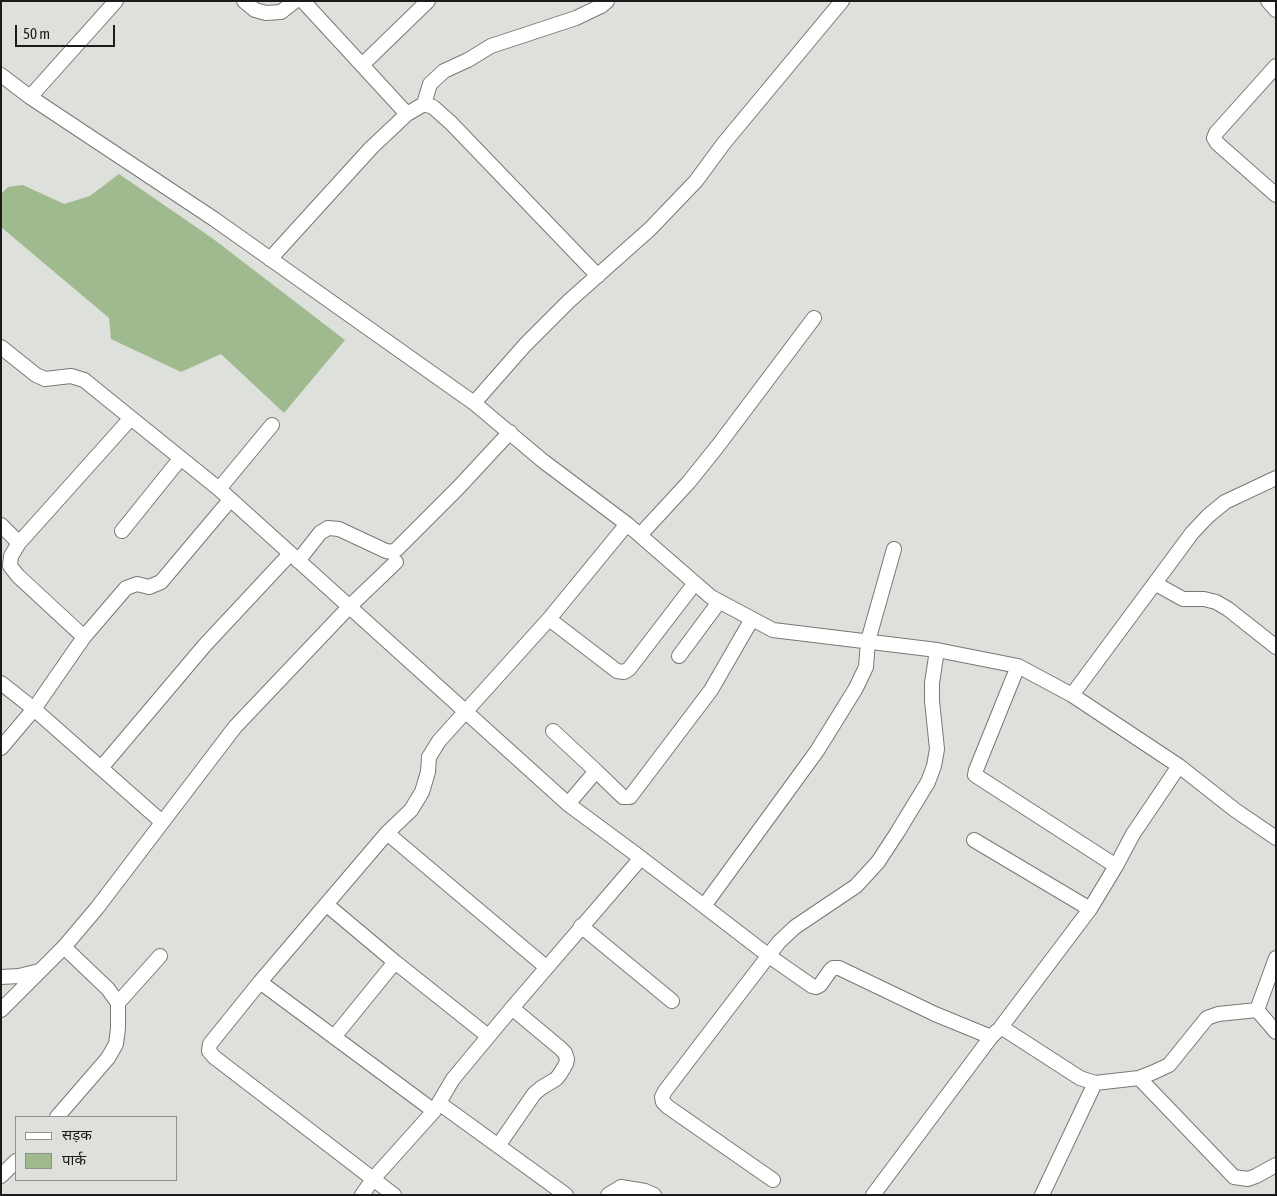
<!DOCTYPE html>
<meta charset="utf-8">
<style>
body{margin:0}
#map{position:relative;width:1277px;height:1196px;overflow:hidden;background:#dde0db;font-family:"Asap Condensed","Noto Sans Devanagari",sans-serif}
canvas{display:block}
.frame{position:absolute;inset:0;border:2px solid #1a1b1a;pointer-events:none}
.legend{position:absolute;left:15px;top:1116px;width:162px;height:65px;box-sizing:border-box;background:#dde0db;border:1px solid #8f918e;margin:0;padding:6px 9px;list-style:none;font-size:15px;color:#1a1b1a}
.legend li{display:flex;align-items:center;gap:10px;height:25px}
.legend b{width:25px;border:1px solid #8f918e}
.scale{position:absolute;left:15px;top:25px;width:100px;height:22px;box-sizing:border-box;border:2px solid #1a1b1a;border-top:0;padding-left:6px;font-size:15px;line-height:18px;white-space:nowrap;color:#1a1b1a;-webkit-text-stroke:4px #dde0db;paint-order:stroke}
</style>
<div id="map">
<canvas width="1277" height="1196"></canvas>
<div class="frame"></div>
<ul class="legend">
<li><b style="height:6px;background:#fff"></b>सड़क</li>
<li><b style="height:14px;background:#9fba8e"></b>पार्क</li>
</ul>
<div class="scale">50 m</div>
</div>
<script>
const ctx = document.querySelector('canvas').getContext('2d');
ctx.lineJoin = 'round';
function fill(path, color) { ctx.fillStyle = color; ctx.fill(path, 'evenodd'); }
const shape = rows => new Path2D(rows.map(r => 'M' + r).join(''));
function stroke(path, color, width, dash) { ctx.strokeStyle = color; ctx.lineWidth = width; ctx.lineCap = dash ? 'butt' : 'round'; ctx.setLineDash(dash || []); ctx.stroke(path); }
const green = shape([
 [119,174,212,238,345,340,284,413,221,354,181,372,111,339,109,318,1,227,1,194,8,187,23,185,64,204,90,196]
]);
const minor = shape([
 [244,1,255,10,266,13,281,12,295,1],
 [303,1,407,114],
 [1268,1,1276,10],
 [362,65,428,1],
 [1276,66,1216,133,1214,138,1217,143,1276,195],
 [1,75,30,97,214,219,474,403,543,461,627,524,711,597,773,630,937,650,1018,666,1072,695,1179,766,1235,810,1276,838],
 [30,97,116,1],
 [424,104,430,84,444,71,468,60,491,46,576,18,601,6,607,1],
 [270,259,371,148,407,114,424,104,433,107,451,123,598,276],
 [1,347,36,375,45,379,71,376,84,380,131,418,219,489,568,804],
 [474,403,525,345,569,301,650,229,696,181,724,143,842,1],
 [219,489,272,425],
 [1,525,19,543,11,556,10,566,18,576,84,637],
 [122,531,180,459],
 [640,535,688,483,717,447,814,318],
 [19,543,131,418],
 [298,561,320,533,328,528,339,529,386,551,392,552,397,549,458,488,510,432],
 [1156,584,1183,599,1204,599,1216,602,1228,609,1276,647],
 [549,619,617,671,624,672,629,669,695,583],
 [679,656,719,602],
 [1018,666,976,770,975,775,1116,866,1090,909],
 [1,683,34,709,84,637,126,588,137,584,149,587,161,582,230,500],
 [1072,695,1192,533,1208,516,1225,502,1276,478],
 [553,731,596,771],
 [1,748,34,709,162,822],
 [101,768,205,645,290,554],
 [387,833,411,810,422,792,428,772,429,757,439,741,549,619,627,524],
 [974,840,1090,909,1001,1027,1080,1078,1095,1083],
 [641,858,568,804,596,771,623,797,630,797,711,690,752,619],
 [1116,866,1133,834,1179,766],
 [327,905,395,962,488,1036],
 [704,906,769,956,812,986,816,987,820,985,830,971,833,968,839,968,935,1014,991,1037],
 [581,926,672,1001],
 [1,977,19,976,39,971],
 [260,982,434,1111],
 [118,1003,160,956],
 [1,1010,64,947,97,908,235,727,349,607,396,562],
 [1257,1010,1276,958],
 [1257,1010,1276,1032],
 [334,1037,395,962],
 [1139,1078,1234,1177,1248,1179,1256,1176,1276,1165],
 [439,1103,566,1195],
 [57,1117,108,1058,116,1044,118,1028,118,1003,108,989,64,947],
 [498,1146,534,1094,541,1088,556,1079,560,1074,566,1064,567,1059,565,1053,560,1048,512,1008],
 [1,1176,16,1161],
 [773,1180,668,1107,663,1102,662,1097,665,1091,779,942,795,927,856,886,878,862,897,833,928,782,934,766,937,749,932,701,932,683,937,650],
 [362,1195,373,1179,434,1111,453,1079,512,1008,641,858,704,906,817,751,856,688,866,667,868,641,894,549],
 [394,1195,214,1057,209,1051,210,1044,260,982,387,833,546,967],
 [608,1195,621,1187,645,1191,654,1195],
 [873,1195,991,1037,997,1031],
 [1042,1195,1095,1083,1139,1078,1154,1072,1169,1065,1207,1018,1218,1014,1257,1010]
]);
fill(green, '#9fba8e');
stroke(minor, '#777975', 16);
stroke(minor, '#fff', 14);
</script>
